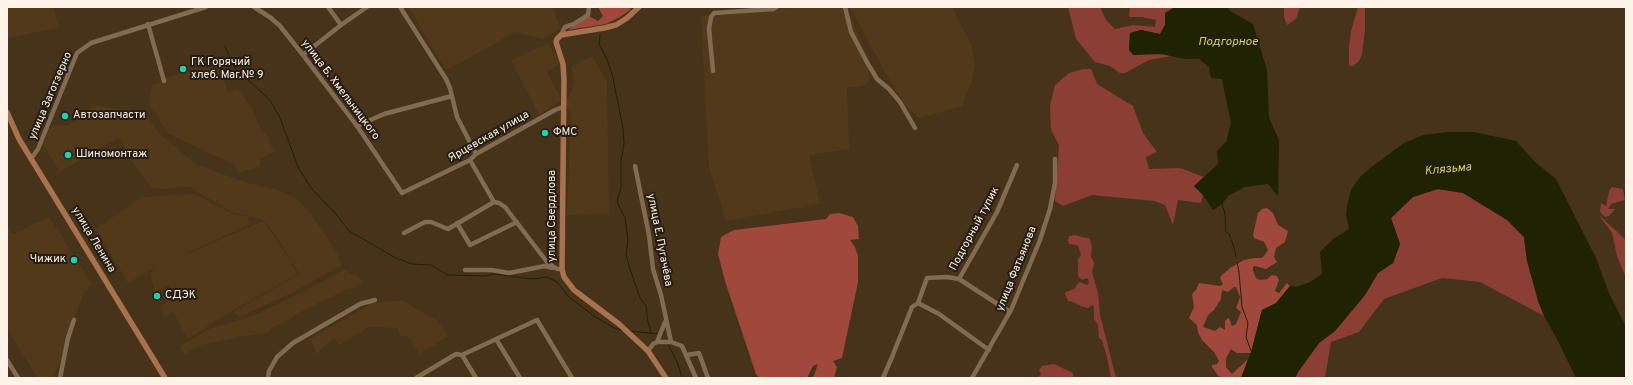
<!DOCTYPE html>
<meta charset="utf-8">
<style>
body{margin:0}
#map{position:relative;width:1633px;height:385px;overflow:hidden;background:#46331a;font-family:Overpass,sans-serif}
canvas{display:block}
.frame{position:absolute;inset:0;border:8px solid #fdf3e8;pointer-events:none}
</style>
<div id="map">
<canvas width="1633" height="385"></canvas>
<div class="frame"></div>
</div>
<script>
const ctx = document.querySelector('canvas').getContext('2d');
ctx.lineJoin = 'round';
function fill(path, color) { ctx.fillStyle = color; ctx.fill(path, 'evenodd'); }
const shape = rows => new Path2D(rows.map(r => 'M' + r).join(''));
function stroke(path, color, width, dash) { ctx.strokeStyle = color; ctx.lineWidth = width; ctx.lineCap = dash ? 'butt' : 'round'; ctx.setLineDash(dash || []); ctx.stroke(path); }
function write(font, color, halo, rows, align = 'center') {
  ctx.font = font + ' Overpass,sans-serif'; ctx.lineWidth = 4; ctx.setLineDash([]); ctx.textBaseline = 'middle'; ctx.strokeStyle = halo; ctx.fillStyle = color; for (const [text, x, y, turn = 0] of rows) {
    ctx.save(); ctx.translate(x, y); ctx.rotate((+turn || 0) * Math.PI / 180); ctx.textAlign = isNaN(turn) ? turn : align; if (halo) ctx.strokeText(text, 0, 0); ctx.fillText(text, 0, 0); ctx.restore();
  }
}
const built = shape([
 [7,7,54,7,58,28,7,38],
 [409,7,552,7,561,28,543,39,514,32,489,47,447,70,438,58],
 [803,7,847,7,866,55,870,81,862,86,847,88,849,149,809,155,820,204,726,221,709,169,701,16],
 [850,7,952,7,971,44,975,65,972,81,962,106,920,118,909,110,886,74],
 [548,43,561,63,547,72,562,100,539,115,511,60],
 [593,56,607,82,609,214,567,215,571,115,565,101,569,97,574,83,571,66],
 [220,66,228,93,238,89,252,108,263,133,266,133,274,152,259,159,261,166,238,173,235,165,168,134,149,104,152,85,165,81,165,78,182,73],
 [94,105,133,112,133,116,148,117,160,134,197,165,248,183,277,189,295,198,310,213,322,230,335,249,342,265,294,292,240,317,233,312,299,274,278,239,263,220,247,215,234,213,189,187,164,189,151,188,130,159,122,141,117,138,60,172,42,143,52,125,66,126,77,120],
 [194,194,234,214,247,216,251,224,170,261,263,221,276,238,298,274,229,313,188,339,173,312,165,317,159,307,171,300,169,295,173,292,169,285,155,293,150,272,158,266,128,283,96,229,141,197],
 [49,217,92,284,84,292,54,378,38,378,7,329,7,225,13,234],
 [345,269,351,274,358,275,363,283,356,287,348,289,296,314,287,321,275,326,267,333,239,337,201,345,184,355,180,346,209,329,254,315,309,289],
 [402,300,438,321,448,337,419,354,410,337,400,336,398,328,369,327,339,345,334,338,317,354,310,339,372,303]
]);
const green = shape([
 [1068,7,1102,7,1101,9,1106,20,1115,29,1133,25,1155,27,1156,20,1142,17,1129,17,1130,7,1175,7,1165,13,1165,25,1160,34,1141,30,1130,33,1129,50,1172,56,1149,60,1125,73,1120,73,1110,66,1095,62,1076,39],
 [1284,7,1300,7,1296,19,1287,25,1284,17],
 [1358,7,1365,7,1365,31,1362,54,1359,61,1353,66,1350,66,1349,64,1349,47,1351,31],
 [1083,69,1091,69,1097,84,1133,106,1143,133,1157,152,1146,157,1149,169,1180,168,1204,177,1194,186,1203,195,1201,203,1178,200,1173,225,1165,205,1154,201,1092,195,1063,206,1055,201,1059,145,1051,130,1050,105,1055,85,1069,73],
 [1612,187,1623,189,1625,200,1611,204,1608,209,1615,209,1609,216,1605,217,1600,212,1601,203,1606,206,1609,191],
 [1438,189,1463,193,1507,220,1524,237,1527,261,1544,316,1480,282,1442,278,1384,299,1359,332,1331,342,1325,378,1295,378,1298,372,1319,343,1335,331,1365,295,1378,273,1393,263,1400,244,1391,218,1413,197],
 [1599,215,1626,240,1626,278,1617,256,1612,233],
 [1075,235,1090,239,1092,247,1091,257,1093,260,1094,264,1092,272,1098,293,1100,315,1116,378,1111,378,1107,357,1102,340,1099,338,1098,325,1094,319,1094,307,1092,305,1088,308,1081,306,1073,302,1068,301,1065,294,1066,292,1074,289,1079,282,1087,285,1089,283,1088,278,1082,280,1078,276,1078,259,1081,255,1079,248,1077,245,1069,244,1068,240,1069,236],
 [1054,364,1073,373,1073,378,1038,378,1041,374,1039,370,1042,366]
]);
const forest = shape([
 [598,7,631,7,630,10,620,17,606,24,568,30,589,16,598,21,603,16],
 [1267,208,1273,213,1278,225,1288,231,1287,235,1285,242,1276,248,1274,257,1277,262,1266,269,1255,266,1253,267,1253,270,1256,278,1260,280,1267,279,1272,275,1277,276,1279,280,1275,291,1279,293,1287,283,1290,286,1276,303,1262,310,1251,353,1237,353,1231,349,1226,358,1226,367,1232,374,1248,359,1241,378,1220,378,1212,367,1212,365,1217,364,1219,361,1214,352,1202,340,1198,332,1197,325,1189,318,1194,307,1192,294,1196,290,1199,283,1220,286,1223,284,1220,278,1221,276,1230,268,1244,260,1254,258,1262,258,1264,256,1268,250,1264,242,1254,238,1253,235,1258,213,1262,209],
 [1234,287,1236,287,1240,297,1236,308,1241,312,1236,324,1232,326,1229,318,1228,318,1225,321,1225,330,1220,327,1215,331,1203,327,1208,315,1214,310,1221,299,1222,290,1228,292],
 [839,213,853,217,858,226,859,239,850,240,855,247,858,256,858,282,842,358,833,361,837,367,834,378,813,378,818,364,813,366,807,378,759,378,756,374,725,281,718,254,721,237,734,230,826,219,830,214]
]);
const water = shape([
 [1175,7,1228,7,1230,11,1253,24,1267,70,1269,118,1279,140,1278,196,1268,184,1245,187,1228,196,1222,204,1213,210,1203,195,1194,186,1218,164,1217,151,1226,142,1231,123,1222,79,1211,78,1209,67,1199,59,1184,59,1162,54,1133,55,1129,50,1130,33,1141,30,1160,34,1165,25,1165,13],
 [1448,132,1474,132,1516,141,1535,162,1556,179,1596,258,1609,293,1626,327,1626,378,1576,378,1557,339,1544,316,1538,301,1527,261,1524,237,1507,220,1463,193,1438,189,1413,197,1391,218,1400,244,1393,263,1378,273,1365,295,1335,331,1319,343,1298,372,1295,378,1241,378,1251,352,1262,310,1276,303,1290,286,1296,287,1310,282,1322,274,1320,252,1333,239,1349,229,1346,216,1347,206,1351,190,1360,177,1370,168,1404,143,1423,135]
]);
const stream = shape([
 [600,35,599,44,606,57,612,74,623,128,624,144,621,161,621,188,617,202,625,218,628,240,626,255,630,269,640,298,646,306,648,322,651,332],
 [225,46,235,68,270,100,280,118,298,167,311,188,335,213,349,231,396,258,412,264,431,265,448,275,484,276,495,274,531,279,547,277,557,282,569,297,594,316,614,328,622,330],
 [1222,204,1225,214,1226,232,1229,234,1233,244,1236,257],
 [1237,262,1239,272,1242,307,1248,323,1246,337,1251,351],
 [631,331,658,334],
 [668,344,678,364,682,378]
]);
const minor = shape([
 [254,7,271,18,280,26,303,55,357,126,402,193,470,160,476,154,555,110,563,107],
 [328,7,341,25],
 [400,7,446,79,450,88,457,117,476,154],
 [845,7,851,32,868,64,877,79,889,89,900,102,915,128],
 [148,24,164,81],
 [561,35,565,27,574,24,588,15,589,7],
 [303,55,341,25,367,7],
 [713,71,709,29,711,17,714,13,773,9,777,7],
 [357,126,384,114,452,96],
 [31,159,38,149,77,53,91,43,206,7],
 [470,160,494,202,499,203,505,207,547,262,557,269,562,269],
 [635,166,649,235,653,269,661,295,671,342,682,346,696,378],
 [457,223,470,245,517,222],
 [404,233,425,222,431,222,448,229,494,202],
 [465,270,491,270,509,273,545,266,553,268],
 [959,279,997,212,1017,165],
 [918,303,939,314,989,350],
 [665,322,657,342,671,342],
 [496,339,520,378],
 [648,351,653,344,657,342],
 [462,355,476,378],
 [687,355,699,353,708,378],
 [7,360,18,378],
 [60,378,68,338,74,320],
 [268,378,269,371,277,357,293,343,360,304,375,300],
 [416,378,456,354,462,355,537,320,572,378],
 [883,378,892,357,912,307,918,303,927,278,947,277,959,279,1010,312],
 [972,378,1011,310,1040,240,1050,209,1055,183,1055,159]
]);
const major = shape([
 [639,7,627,18,616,25,604,28,561,35,557,39,556,42,563,64,564,80,562,269,564,277,574,290,619,324,648,351,666,378],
 [7,112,19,139,165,378]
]);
const markers = [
 [183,69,4,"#16d5b3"],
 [65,116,4,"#16d5b3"],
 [545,133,4,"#16d5b3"],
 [68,155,4,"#16d5b3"],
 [74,260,4,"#16d5b3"],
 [157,296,4,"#16d5b3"]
];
const poiNames = [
 ["ГК Горячий",191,63],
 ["хлеб. Маг.№ 9",191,76],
 ["Автозапчасти",73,116],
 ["ФМС",553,133],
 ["Шиномонтаж",76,155],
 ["Чижик",66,260,"right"],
 ["СДЭК",165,296]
];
const streetNames = [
 ["улица Б. Хмельницкого",340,90,53],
 ["улица Заготзерно",51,96,-67],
 ["Ярцевская улица",489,137,-30],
 ["улица Свердлова",553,216,-90],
 ["Подгорный тупик",975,229,-62],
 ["улица Ленина",93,240,59],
 ["улица Е. Пугачёва",659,240,79],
 ["улица Фатьянова",1017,269,-68]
];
const waterNames = [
 ["Подгорное",1228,43],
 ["Клязьма",1448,170,-5]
];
fill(built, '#513919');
fill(green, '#8b3e33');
fill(forest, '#9f483b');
fill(water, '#202204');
stroke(stream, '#202204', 1);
stroke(minor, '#816b51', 4.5);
stroke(major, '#a7724d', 5.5);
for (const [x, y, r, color] of markers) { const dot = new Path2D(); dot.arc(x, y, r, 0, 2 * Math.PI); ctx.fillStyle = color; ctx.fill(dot); stroke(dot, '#251c12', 1.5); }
write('11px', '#fdf3e8', '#251c12', poiNames, 'left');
write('11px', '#fdf3e8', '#251c12', streetNames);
write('italic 12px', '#ccd658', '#251c12', waterNames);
</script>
